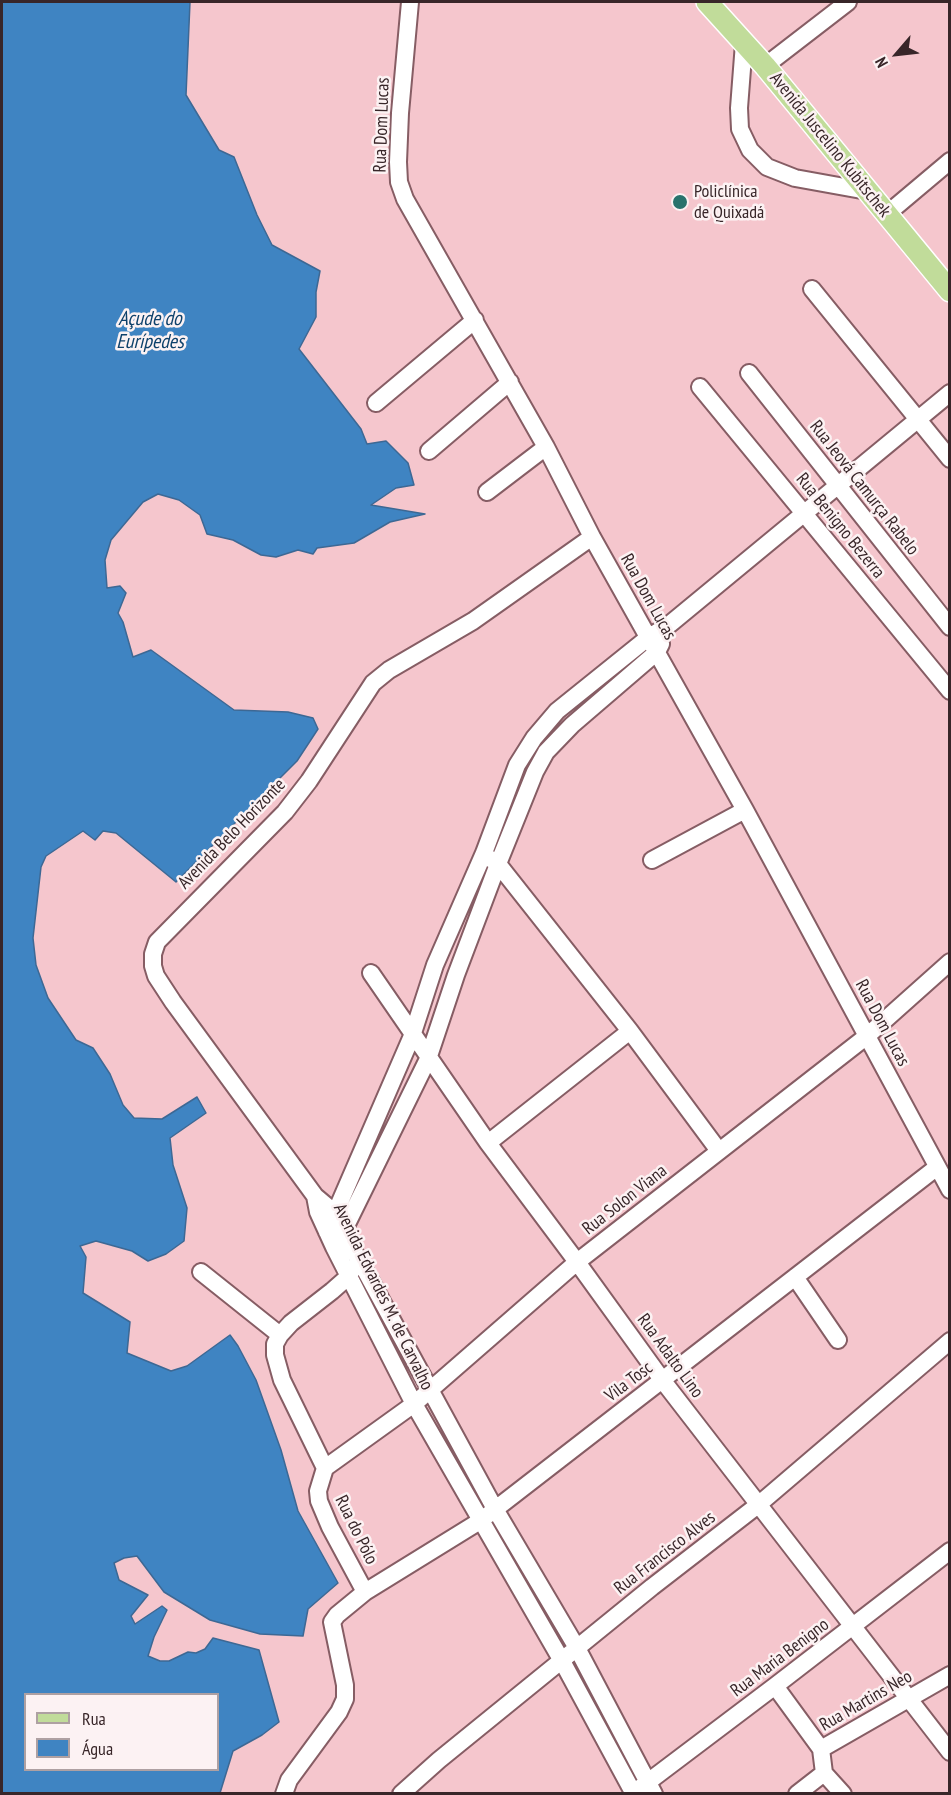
<!DOCTYPE html>
<meta charset="utf-8">
<style>
body{margin:0}
#map{position:relative;width:951px;height:1795px;overflow:hidden;background:#f5c6cd;font-family:"PT Sans Narrow",sans-serif}
canvas{display:block}
.frame{position:absolute;inset:0;border:3px solid #382629;pointer-events:none}
.legend{position:absolute;left:24px;top:1693px;width:195px;height:78px;box-sizing:border-box;background:#fcf2f3;border:2px solid #aea0a2;margin:0;padding:8px 10px;list-style:none;font-size:18px;color:#382629}
.legend li{display:flex;align-items:center;gap:12px;height:30px}
.legend b{width:30px;border:2px solid #aea0a2}
.north{position:absolute;left:867px;top:24px;width:60px;height:60px;-webkit-text-stroke:4px #fcf2f3;paint-order:stroke;rotate:242deg;font-size:16px;font-weight:700;line-height:24px;text-align:center;color:#382629}
.north::after{content:'';display:block;margin:auto;width:21px;height:27px;background:#382629;clip-path:polygon(50% 0,100% 100%,50% 72%,0 100%)}
</style>
<div id="map">
<canvas width="951" height="1795"></canvas>
<div class="frame"></div>
<ul class="legend">
<li><b style="height:8px;background:#c1dc9a"></b>Rua</li>
<li><b style="height:16px;background:#3f84c2"></b>Água</li>
</ul>
<div class="north">N</div>
</div>
<script>
const ctx = document.querySelector('canvas').getContext('2d');
ctx.lineJoin = 'round';
function fill(path, color) { ctx.fillStyle = color; ctx.fill(path, 'evenodd'); }
const shape = rows => new Path2D(rows.map(r => 'M' + r).join(''));
function stroke(path, color, width, dash) { ctx.strokeStyle = color; ctx.lineWidth = width; ctx.lineCap = dash ? 'butt' : 'round'; ctx.setLineDash(dash || []); ctx.stroke(path); }
function write(font, color, halo, rows, align = 'center') {
  ctx.font = font + ' "PT Sans Narrow",sans-serif'; ctx.lineWidth = 5; ctx.setLineDash([]); ctx.textBaseline = 'middle'; ctx.strokeStyle = halo; ctx.fillStyle = color; for (const [text, x, y, turn = 0] of rows) {
    ctx.save(); ctx.translate(x, y); ctx.rotate((+turn || 0) * Math.PI / 180); ctx.textAlign = isNaN(turn) ? turn : align; if (halo) ctx.strokeText(text, 0, 0); ctx.fillText(text, 0, 0); ctx.restore();
  }
}
const water = shape([
 [2,2,190,2,186,95,219,150,234,157,257,215,272,245,320,271,316,292,316,317,299,349,361,429,367,444,386,441,408,463,414,485,396,488,371,505,425,514,390,522,354,543,317,548,313,554,298,550,276,557,261,555,233,540,207,534,200,515,179,500,158,494,143,502,111,540,105,560,107,588,120,586,126,593,118,613,123,622,133,657,151,650,234,710,288,712,313,718,318,729,297,761,176,882,116,833,103,831,95,840,83,831,46,856,41,867,33,938,36,965,48,998,76,1040,93,1048,110,1074,123,1105,134,1118,162,1119,197,1097,206,1113,170,1138,173,1165,187,1208,184,1241,166,1254,148,1261,132,1251,96,1241,80,1246,86,1257,83,1293,130,1322,127,1353,171,1371,187,1366,230,1335,238,1346,256,1380,281,1450,298,1511,338,1583,308,1609,303,1636,260,1634,210,1620,164,1592,137,1556,124,1558,114,1563,119,1580,148,1595,131,1616,135,1624,162,1606,167,1610,154,1637,148,1656,160,1661,169,1661,188,1652,196,1653,205,1649,213,1638,259,1650,279,1722,262,1735,233,1751,220,1793,2,1793,2,2],
 [26,1694,218,1694,218,1770,26,1770,26,1694]
]);
const minor = shape([
 [410,2,400,113,398,162,399,182,405,199,546,447,592,537,745,810,950,1190],
 [744,43,739,108,740,129,750,150,767,167,795,178,867,191],
 [765,66,848,2],
 [887,214,950,161],
 [812,289,950,459],
 [749,373,950,627],
 [700,387,950,691],
 [376,403,475,320],
 [429,451,510,382],
 [487,492,546,447],
 [592,537,473,621,389,670,373,683,309,781,285,812,157,942,153,954,153,966,156,976,173,1002,315,1196,328,1207,366,1272,495,1509,577,1648,654,1794],
 [491,859,498,864,630,1031,719,1151],
 [652,860,745,810],
 [371,973,488,1143,577,1262,663,1381,950,1752],
 [488,1143,630,1031],
 [315,1196,318,1212,334,1247,414,1404,562,1661,634,1794],
 [327,1232,412,1036,435,965,484,853,517,765,534,738,557,711,649,637,670,624,950,393],
 [334,1247,343,1232,428,1059,456,975,498,864,535,772,546,752,572,725,657,652,661,644],
 [201,1272,280,1335],
 [795,1277,838,1340],
 [325,1468,414,1404,577,1262,867,1036,950,962],
 [365,1592,480,1521,936,1168],
 [775,1686,821,1749],
 [824,1773,843,1794],
 [640,1788,775,1686,950,1551],
 [284,1794,289,1780,339,1712,345,1699,345,1685,332,1622,337,1615,365,1592,330,1527,319,1501,318,1491,325,1468,282,1380,275,1355,275,1344,280,1335,291,1323,332,1291,349,1276,353,1268],
 [401,1794,439,1760,652,1587,758,1505,950,1341],
 [797,1794,824,1773,821,1749,950,1675]
]);
const major = shape([
 [707,2,765,66,950,291]
]);
const markers = [
 [680,202,8,"#29726c"]
];
const streetNames = [
 ["Rua Dom Lucas",382,125,-88],
 ["Avenida Juscelino Kubitschek",830,145,51],
 ["Rua Jeová Camurça Rabelo",864,488,52],
 ["Rua Benigno Bezerra",840,526,51],
 ["Rua Dom Lucas",648,597,61],
 ["Avenida Belo Horizonte",232,834,-46],
 ["Rua Dom Lucas",882,1023,62],
 ["Rua Solon Viana",625,1200,-38],
 ["Avenida Edvardes M. de Carvalho",383,1297,64],
 ["Rua Adalto Lino",670,1356,54],
 ["Vila Tosc",629,1382,-37],
 ["Rua do Pólo",356,1530,64],
 ["Rua Francisco Alves",665,1553,-38],
 ["Rua Maria Benigno",780,1658,-37],
 ["Rua Martins Neo",866,1701,-30]
];
const poiNames = [
 ["Policlínica",694,192],
 ["de Quixadá",694,213]
];
const waterNames = [
 ["Açude do",150,319],
 ["Eurípedes",150,342]
];
fill(water, '#3f84c2');
stroke(water, '#3d6894', 1.5);
stroke(minor, '#865d64', 20);
stroke(major, '#fff', 24);
stroke(minor, '#fff', 16);
stroke(major, '#c1dc9a', 21);
for (const [x, y, r, color] of markers) { const dot = new Path2D(); dot.arc(x, y, r, 0, 2 * Math.PI); ctx.fillStyle = color; ctx.fill(dot); stroke(dot, '#fcf2f3', 2); }
write('18px', '#382629', '#fcf2f3', streetNames);
write('18px', '#382629', '#fcf2f3', poiNames, 'left');
write('italic 20px', '#0e416b', '#fcf2f3', waterNames);
</script>
